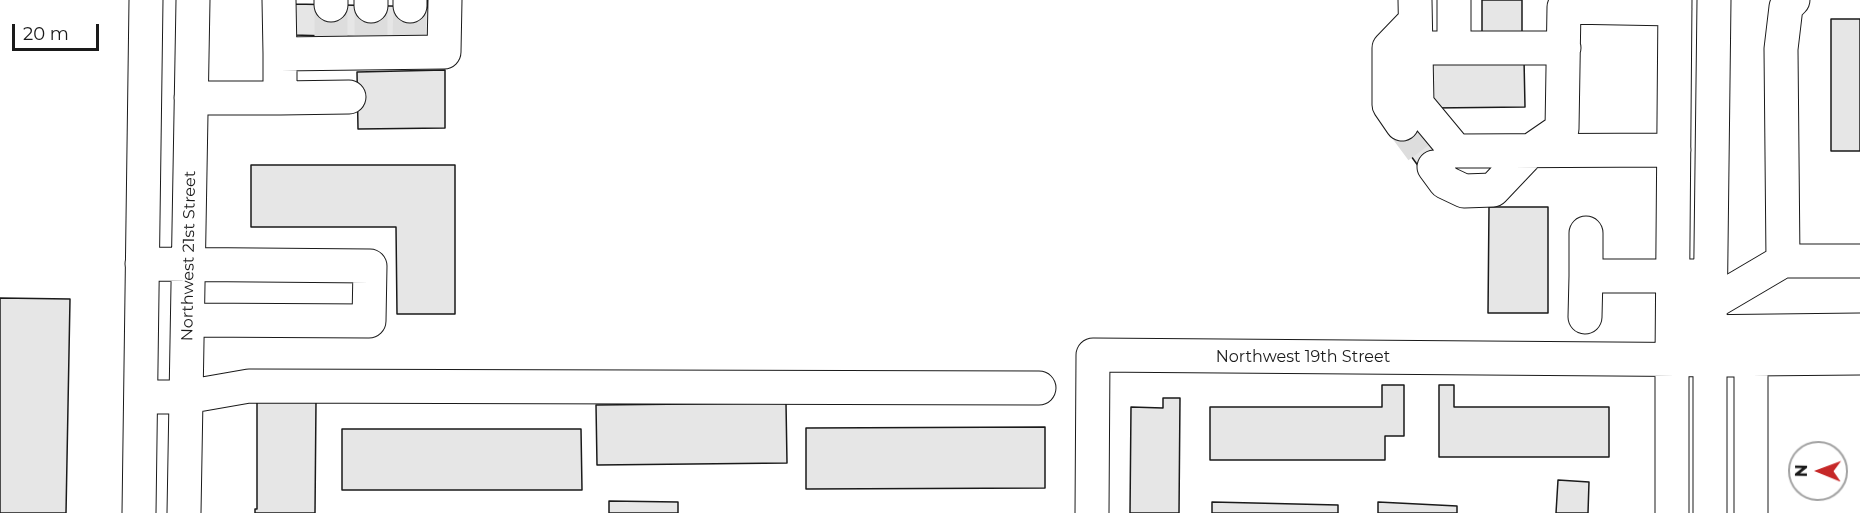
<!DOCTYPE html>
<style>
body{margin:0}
#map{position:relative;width:1860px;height:513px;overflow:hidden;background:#fff;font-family:Montserrat,sans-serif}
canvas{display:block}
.north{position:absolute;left:1788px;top:441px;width:60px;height:60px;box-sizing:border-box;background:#fff;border:2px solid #a3a3a3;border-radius:50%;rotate:271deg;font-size:16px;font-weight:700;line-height:24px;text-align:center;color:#1a1a1a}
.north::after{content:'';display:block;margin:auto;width:21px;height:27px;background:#c62828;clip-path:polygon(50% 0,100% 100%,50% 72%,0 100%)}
.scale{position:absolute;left:12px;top:24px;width:87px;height:27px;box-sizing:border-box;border:3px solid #1a1a1a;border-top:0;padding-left:8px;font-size:18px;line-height:21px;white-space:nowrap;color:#1a1a1a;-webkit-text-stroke:4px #fff;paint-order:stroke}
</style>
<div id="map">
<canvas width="1860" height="513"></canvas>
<div class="north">N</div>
<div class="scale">20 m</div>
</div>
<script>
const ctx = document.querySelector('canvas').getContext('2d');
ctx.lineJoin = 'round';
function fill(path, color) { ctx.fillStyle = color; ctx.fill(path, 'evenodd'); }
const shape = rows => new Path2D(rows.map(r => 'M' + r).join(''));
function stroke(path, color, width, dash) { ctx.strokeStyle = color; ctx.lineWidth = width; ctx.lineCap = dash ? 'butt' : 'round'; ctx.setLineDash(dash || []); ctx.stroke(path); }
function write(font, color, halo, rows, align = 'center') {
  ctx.font = font + ' Montserrat,sans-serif'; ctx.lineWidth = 4.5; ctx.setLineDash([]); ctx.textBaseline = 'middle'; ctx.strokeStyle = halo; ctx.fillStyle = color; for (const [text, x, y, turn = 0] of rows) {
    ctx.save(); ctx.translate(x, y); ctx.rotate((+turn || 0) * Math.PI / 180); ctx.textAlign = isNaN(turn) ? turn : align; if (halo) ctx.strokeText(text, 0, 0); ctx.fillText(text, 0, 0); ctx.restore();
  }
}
const building = shape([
 [1482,0,1522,0,1522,35,1482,35,1482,0],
 [294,4,438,7,438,39,293,35,294,4],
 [1831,19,1860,19,1860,151,1831,151,1831,19],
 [1524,59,1525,107,1433,108,1432,60,1524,59],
 [445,70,445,128,358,129,357,72,445,70],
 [1414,115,1446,158,1424,174,1393,131,1414,115],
 [251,165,455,165,455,314,397,314,396,227,251,227,251,165],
 [1489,207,1548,207,1548,313,1488,313,1489,207],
 [0,298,70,299,66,513,0,513,0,298],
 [1382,385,1404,385,1404,436,1385,436,1385,460,1210,460,1210,407,1382,407,1382,385],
 [1439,385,1454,385,1454,407,1609,407,1609,457,1439,457,1439,385],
 [1163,398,1180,398,1179,513,1130,513,1131,407,1163,408,1163,398],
 [257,402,316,402,315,513,255,513,255,509,257,509,257,402],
 [786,403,787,463,597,465,596,405,786,403],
 [1045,427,1045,488,806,489,806,428,1045,427],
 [342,429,581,429,582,490,342,490,342,429],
 [1558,480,1589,482,1588,513,1556,513,1558,480],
 [609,501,678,502,678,513,609,513,609,501],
 [1212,502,1338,505,1338,513,1212,513,1212,502],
 [1378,502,1457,506,1457,513,1378,513,1378,502]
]);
const minorTunnel = shape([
 [331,5,331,37],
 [371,37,371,6],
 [409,38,410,6],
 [1402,124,1434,167]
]);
const minor = shape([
 [279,0,280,54,444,52,445,0],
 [371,0,371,6],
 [410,0,410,6],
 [1415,0,1417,104,1456,151,1674,150],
 [331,5,331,0],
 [1415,48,1564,48],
 [1454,48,1454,0],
 [191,98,280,98,280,54],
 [280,98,349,97],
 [1402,124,1389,105,1389,48,1415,21],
 [1434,167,1445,182,1464,191,1493,190,1530,151,1562,129,1564,7,1675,9],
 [1783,261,1781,49,1786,7,1793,0],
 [142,264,370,266,369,321,188,320],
 [1586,276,1586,233],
 [1692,305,1710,304,1783,261,1860,261],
 [1585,317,1586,276,1694,276],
 [1689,332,1860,330],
 [1751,359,1751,513],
 [141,397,186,397,249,386,1039,388],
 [139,513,146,0],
 [184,513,193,0],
 [1092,513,1093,355,1742,360,1751,359,1860,358],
 [1672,513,1672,360,1675,0],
 [1710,513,1710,331,1714,0]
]);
const streetNames = [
 ["Northwest 21st Street",189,256,-89],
 ["Northwest 19th Street",1303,357]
];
fill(building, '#e6e6e6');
stroke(building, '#1a1a1a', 1.5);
stroke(minorTunnel, '#ddd', 33, [33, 16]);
stroke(minor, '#1a1a1a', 35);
stroke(minor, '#fff', 33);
write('16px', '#1a1a1a', '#fff', streetNames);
</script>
